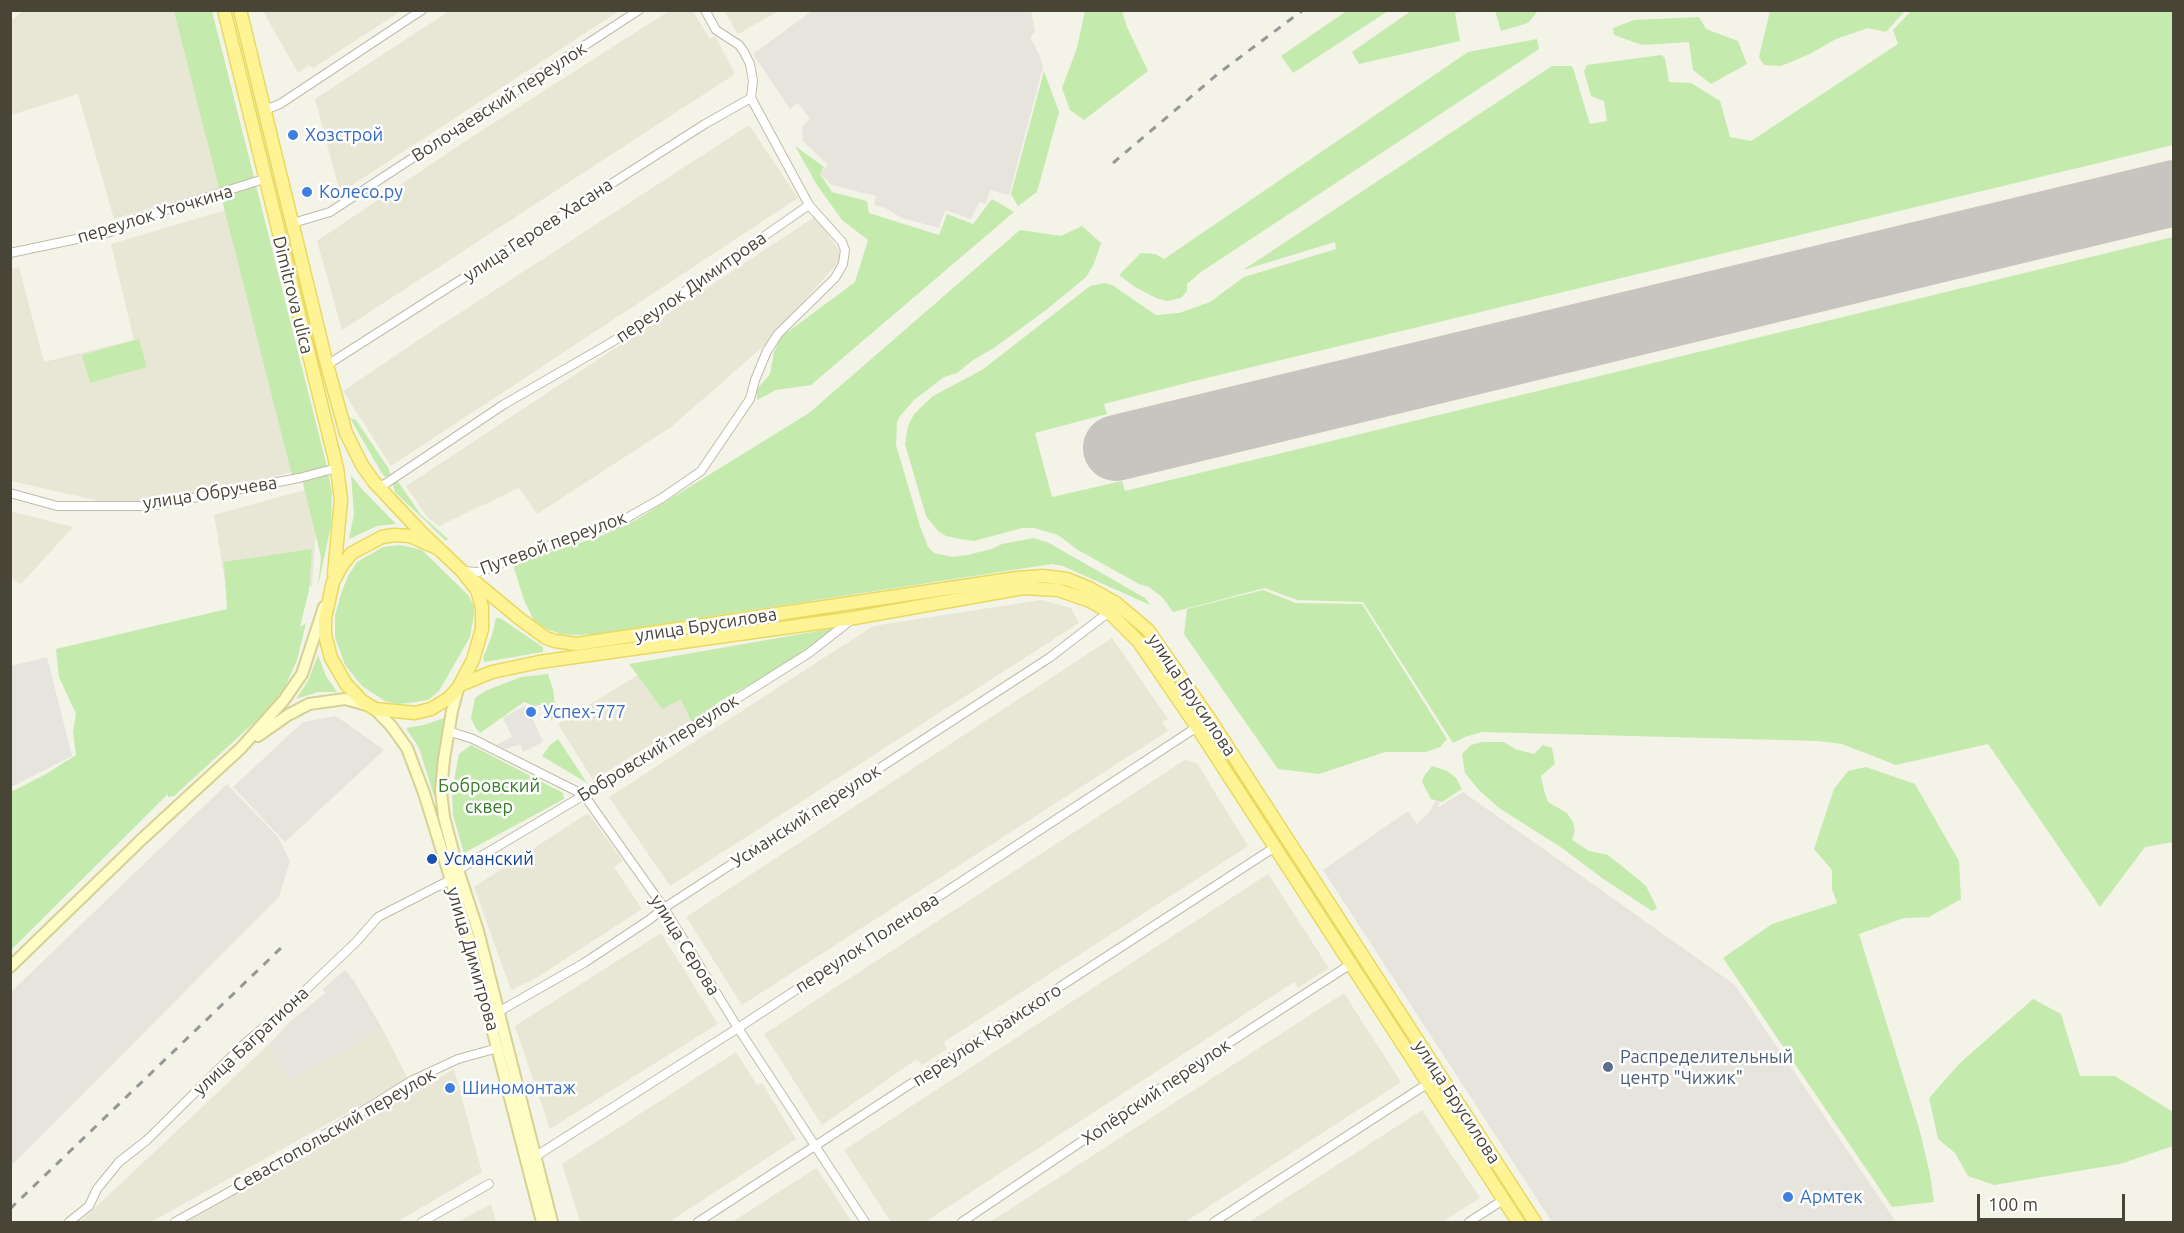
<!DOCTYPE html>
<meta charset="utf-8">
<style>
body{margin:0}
#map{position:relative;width:2184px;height:1233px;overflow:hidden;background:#f4f3e7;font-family:Ubuntu,sans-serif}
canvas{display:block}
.frame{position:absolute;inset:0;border:12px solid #484436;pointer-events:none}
.scale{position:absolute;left:1977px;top:1194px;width:148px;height:27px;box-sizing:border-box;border:3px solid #484436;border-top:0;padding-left:8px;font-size:18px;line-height:21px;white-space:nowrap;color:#484436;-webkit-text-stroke:4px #fff;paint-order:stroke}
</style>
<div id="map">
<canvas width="2184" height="1233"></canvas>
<div class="frame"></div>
<div class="scale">100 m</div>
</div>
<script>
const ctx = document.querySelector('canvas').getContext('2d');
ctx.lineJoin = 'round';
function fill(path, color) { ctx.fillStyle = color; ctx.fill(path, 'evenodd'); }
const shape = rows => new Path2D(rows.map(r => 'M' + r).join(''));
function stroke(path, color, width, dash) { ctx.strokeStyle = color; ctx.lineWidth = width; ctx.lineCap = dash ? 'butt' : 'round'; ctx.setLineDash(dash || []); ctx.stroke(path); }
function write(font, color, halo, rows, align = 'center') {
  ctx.font = font + ' Ubuntu,sans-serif'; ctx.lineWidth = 5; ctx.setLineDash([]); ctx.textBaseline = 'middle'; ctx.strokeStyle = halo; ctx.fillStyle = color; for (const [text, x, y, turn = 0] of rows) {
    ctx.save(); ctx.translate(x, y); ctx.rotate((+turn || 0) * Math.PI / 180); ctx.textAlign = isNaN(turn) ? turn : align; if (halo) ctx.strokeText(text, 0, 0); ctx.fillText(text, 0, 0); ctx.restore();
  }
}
const residential = shape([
 [23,11,180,11,225,186,114,219,78,94,11,115,10,22],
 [263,11,401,11,313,68,309,65,298,73],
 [449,11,619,11,340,193,315,99],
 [669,11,693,11,710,39,715,36,735,74,342,330,317,241,467,140],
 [724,11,779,11,738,34],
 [749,125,798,198,391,466,343,391,432,331],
 [229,209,296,471,144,511,11,481,11,269,19,267,44,362,134,340,111,244],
 [816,216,843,257,767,343,671,427,537,514,519,488,439,526,427,517,406,486],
 [305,490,316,530,312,586,229,606,214,515],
 [10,511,73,527,21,584,11,578],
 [1041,600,1071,608,1079,623,670,886,609,797,873,626],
 [1112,638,1168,719,1162,722,1168,731,742,1005,686,917],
 [664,659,699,715,593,780,558,724],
 [1185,760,1197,763,1248,846,944,1042,947,1049,922,1065,917,1059,822,1125,764,1034],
 [588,813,623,861,614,867,642,909,536,978,511,990,474,887],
 [1268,874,1329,968,1298,988,1294,982,925,1222,891,1222,844,1150],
 [661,933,718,1024,550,1129,515,1026],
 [1344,993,1401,1082,1185,1222,990,1222],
 [382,1028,408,1079,151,1222,80,1222,269,1044,288,1081],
 [736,1052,757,1085,762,1083,796,1139,669,1222,580,1222,562,1164],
 [454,1069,482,1172,397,1222,187,1222],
 [1422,1110,1480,1198,1442,1222,1249,1222],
 [816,1167,852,1222,732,1222,816,1168],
 [491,1204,496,1222,458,1222]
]);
const industrial = shape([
 [812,11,1031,11,1035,32,1030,37,1040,56,1043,67,1009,195,990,190,986,204,979,202,971,219,945,210,939,228,902,218,885,208,874,205,876,196,832,185,820,174,828,165,803,141,802,127,810,119,798,103,790,109,753,54],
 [336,716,384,750,285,842,233,787,303,722],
 [227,784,278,837,290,861,279,897,11,1166,11,992],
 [1463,792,1735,985,1896,1222,1552,1222,1323,870,1408,811,1417,824,1430,811,1436,800,1440,803,1437,808],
 [345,970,354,981,382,1028,288,1081,269,1044,291,1021,325,993,323,989]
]);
const green = shape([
 [1348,10,1388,11,1293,73,1281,56],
 [174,11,212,11,327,467,292,475],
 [1085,11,1122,11,1127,27,1148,71,1084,120,1070,110,1062,88,1077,48],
 [1411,11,1464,11,1455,13,1460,41,1359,64,1352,52],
 [1495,11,1495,10,1538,11,1528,23,1501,31],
 [1770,11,1770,10,1905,11,1886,32,1868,28,1836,39,1810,54,1781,66,1764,65,1759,57],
 [1911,11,2173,11,2173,145,1194,381,1104,404,1107,414,1035,433,1052,497,1122,481,1125,491,2173,237,2173,842,2145,847,2100,907,1988,744,1896,765,1842,744,1819,741,1482,732,1465,737,1453,743,1363,602,1297,600,1265,588,1173,612,1163,598,1149,587,1139,584,1078,550,1058,535,1034,528,1022,528,974,541,960,539,946,536,938,531,926,516,905,444,908,426,914,414,933,396,982,370,1090,286,1104,283,1112,285,1156,315,1179,313,1210,302,1244,277,1336,249,1335,242,1243,270,1552,66,1571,66,1573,68,1590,124,1607,121,1604,101,1591,96,1584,71,1587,65,1661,55,1665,58,1669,82,1691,83,1720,101,1730,137,1751,141,1898,44,1893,30],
 [1699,17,1706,29,1738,41,1747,64,1711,84,1693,70,1689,42,1642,45,1614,35,1613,28,1634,20],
 [1537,39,1539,49,1201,272,1187,284,1187,291,1181,298,1167,301,1156,298,1135,287,1119,275,1141,253,1155,254,1164,259,1468,52],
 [1044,71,1059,112,1037,192,1018,206,1011,194],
 [795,146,824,167,820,174,832,192,867,201,869,213,939,235,947,214,973,224,992,199,1014,212,811,385,776,390,757,400,757,389,770,374,774,352,781,337,855,282,868,240,842,220,817,185],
 [1082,226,1101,243,1093,266,1086,277,1046,310,994,348,973,360,957,373,944,377,914,400,900,416,897,422,896,445,920,526,928,547,934,553,952,557,967,555,992,549,1002,544,1034,538,1049,543,1145,598,1150,605,1063,566,1052,564,595,634,574,635,561,634,549,630,534,621,524,600,513,565,530,558,599,537,636,520,809,413,1020,230,1061,236],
 [139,339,147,367,90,383,82,355],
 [350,418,356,420,389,469,390,475,385,477,381,472],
 [328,473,332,492,331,526,318,586,321,557,302,479],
 [351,475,361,488,396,524,377,526,349,539,354,514],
 [397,480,421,515,448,539,446,541,395,492,393,484],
 [400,545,422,550,468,595,474,606,474,614,470,637,439,691,428,700,409,703,397,704,385,701,362,686,345,665,335,637,335,616,341,594,348,576,357,562,383,547],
 [312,549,309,590,300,627,306,623,297,660,284,689,260,717,174,796,168,797,168,794,11,950,11,792,46,774,76,755,73,732,76,714,59,677,56,649,227,609,224,562],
 [1263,590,1296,603,1362,604,1447,739,1440,747,1426,752,1385,752,1319,774,1278,769,1184,634,1187,609],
 [496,618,500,618,543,647,543,652,484,662,483,658,492,635],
 [835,628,837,636,720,701,692,723,681,699,662,709,629,664],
 [318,655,326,676,337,692,318,692,296,699,308,681],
 [548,674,553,689,555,706,552,721,544,704,535,706,524,702,480,733,475,727,471,718,475,698,485,691,521,677],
 [444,718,436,795,434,796,419,748,406,728,424,725],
 [558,739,587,783,542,756,550,745],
 [1482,742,1504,742,1515,749,1534,754,1543,745,1552,748,1555,764,1541,776,1544,791,1548,802,1567,813,1573,822,1575,831,1572,840,1589,851,1608,855,1639,880,1646,886,1657,908,1652,911,1602,878,1562,848,1499,808,1478,789,1465,773,1462,754,1471,745],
 [471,745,563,793,564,799,464,853,453,815,452,790,459,754],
 [1432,766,1447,771,1456,778,1462,789,1442,802,1431,799,1422,782,1424,776],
 [1866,767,1915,784,1959,861,1961,899,1929,917,1904,918,1859,934,1919,1128,1930,1174,1934,1202,1892,1207,1723,958,1772,924,1837,903,1832,889,1832,870,1814,849,1834,789,1848,771],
 [2033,999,2061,1014,2080,1076,2115,1076,2173,1112,2173,1146,2120,1164,1994,1185,1968,1176,1955,1153,1938,1139,1929,1098,1961,1062]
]);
const parking = shape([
 [47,657,72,756,11,787,11,666],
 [526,705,524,710,526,714,533,720,543,742,523,752,520,744,507,749,496,745,512,737,503,718]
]);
const runway = shape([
 [1116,448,2174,193]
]);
const street = shape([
 [265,110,280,104,422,10],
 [293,223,330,212,639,10],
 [10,253,110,232,130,221,264,179],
 [327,365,705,124,751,98],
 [379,488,503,405,612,342,809,205],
 [10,493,57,506,150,506,299,478,337,468],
 [462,571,478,572,486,570,529,552,618,523,662,498,701,471,750,399,755,380,767,351,778,334,835,278,843,264,845,250,842,242,809,205,751,98,753,81,750,64,744,52,739,45,716,30,705,10],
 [448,731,473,739,584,795,664,908,738,1028,865,1222],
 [458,870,584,795,809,653,851,620],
 [498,1012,584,963,649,920,664,908,1049,658,1109,612],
 [536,1156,738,1028,1197,727],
 [69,1222,89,1206,97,1189,119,1162,147,1140,243,1045,290,1005,356,942,378,917,450,880],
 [175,1222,251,1180,413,1080,458,1059,498,1048],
 [422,1222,489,1184],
 [698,1222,1275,847],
 [962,1222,1198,1063,1351,964],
 [1214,1222,1427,1084],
 [1469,1222,1503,1200]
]);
const secondary = shape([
 [458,689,452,711,444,759,441,791,444,817,458,870,478,931,552,1222],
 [375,709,392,727,407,748,424,793,468,935,542,1222],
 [258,736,288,715,309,704,345,699,367,705],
 [10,967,142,839,241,748,284,700,302,674,324,607]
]);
const primary = shape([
 [224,10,337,468,341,500,334,574],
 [240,10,327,365,346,433,362,465,374,482,422,533,462,571,477,590,482,607,482,629,473,660,458,688,449,698,431,709,415,713,375,709,362,701,346,684,331,658,325,635,325,618,333,582,342,565,352,553,382,537,394,535,410,536,437,548],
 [462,571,520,619,546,638,555,641,577,644,1017,578,1043,576,1067,579,1089,588,1116,603,1148,630,1209,718,1535,1222],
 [460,685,492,672,539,662,854,618,1023,588,1058,590,1090,601,1109,612,1139,642,1197,727,1518,1222]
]);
const rail = shape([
 [1113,163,1219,73,1303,10],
 [10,1209,282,947]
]);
const markers = [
 [293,135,6,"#3f7fe0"],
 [307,192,6,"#3f7fe0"],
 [531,712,6,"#3f7fe0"],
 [432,859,6,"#1a4fb4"],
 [1608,1067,6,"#5c6f8a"],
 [450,1088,6,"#3f7fe0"],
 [1788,1197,6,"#3f7fe0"]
];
const streetNames = [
 ["Волочаевский переулок",499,102,-33],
 ["переулок Уточкина",155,214,-17],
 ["улица Героев Хасана",538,230,-33],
 ["переулок Димитрова",691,287,-35],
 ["Dimitrova ulica",293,295,76],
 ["улица Обручева",210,493,-9],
 ["Путевой переулок",553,543,-20],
 ["улица Брусилова",706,625,-9],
 ["улица Брусилова",1192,695,56],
 ["Бобровский переулок",658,748,-32],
 ["Усманский переулок",806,816,-33],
 ["переулок Поленова",867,943,-33],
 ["улица Серова",685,945,58],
 ["улица Димитрова",473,959,74],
 ["переулок Крамского",987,1035,-33],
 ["улица Багратиона",251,1041,-43],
 ["Хопёрский переулок",1156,1092,-34],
 ["улица Брусилова",1457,1102,57],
 ["Севастопольский переулок",334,1130,-30]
];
const shopNames = [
 ["Хозстрой",305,135],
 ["Колесо.ру",319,192],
 ["Успех-777",543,712],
 ["Шиномонтаж",462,1088],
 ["Армтек",1800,1197]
];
const parkNames = [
 ["Бобровский",489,786],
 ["сквер",489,807]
];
const transitNames = [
 ["Усманский",444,859]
];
const serviceNames = [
 ["Распределительный",1620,1057],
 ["центр \"Чижик\"",1620,1078]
];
fill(residential, '#e8e6d5');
fill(industrial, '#e6e4dc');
fill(green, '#c4eaae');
fill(parking, '#e5e4df');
stroke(runway, '#c6c5bf', 66);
stroke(street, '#c0bca9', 10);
stroke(secondary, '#d6d195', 14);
stroke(primary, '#e9d960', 15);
stroke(street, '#fff', 8);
stroke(secondary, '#fffcc6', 10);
stroke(primary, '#fff495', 12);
stroke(rail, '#979797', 3, [8, 8]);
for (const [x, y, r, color] of markers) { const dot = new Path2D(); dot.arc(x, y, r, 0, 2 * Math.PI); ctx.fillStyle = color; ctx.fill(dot); stroke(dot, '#fff', 2); }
write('18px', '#484436', '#fff', streetNames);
write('18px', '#366cbe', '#fff', shopNames, 'left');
write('18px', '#377c26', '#fff', parkNames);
write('18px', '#164399', '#fff', transitNames, 'left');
write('18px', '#4e5e75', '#fff', serviceNames, 'left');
</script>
